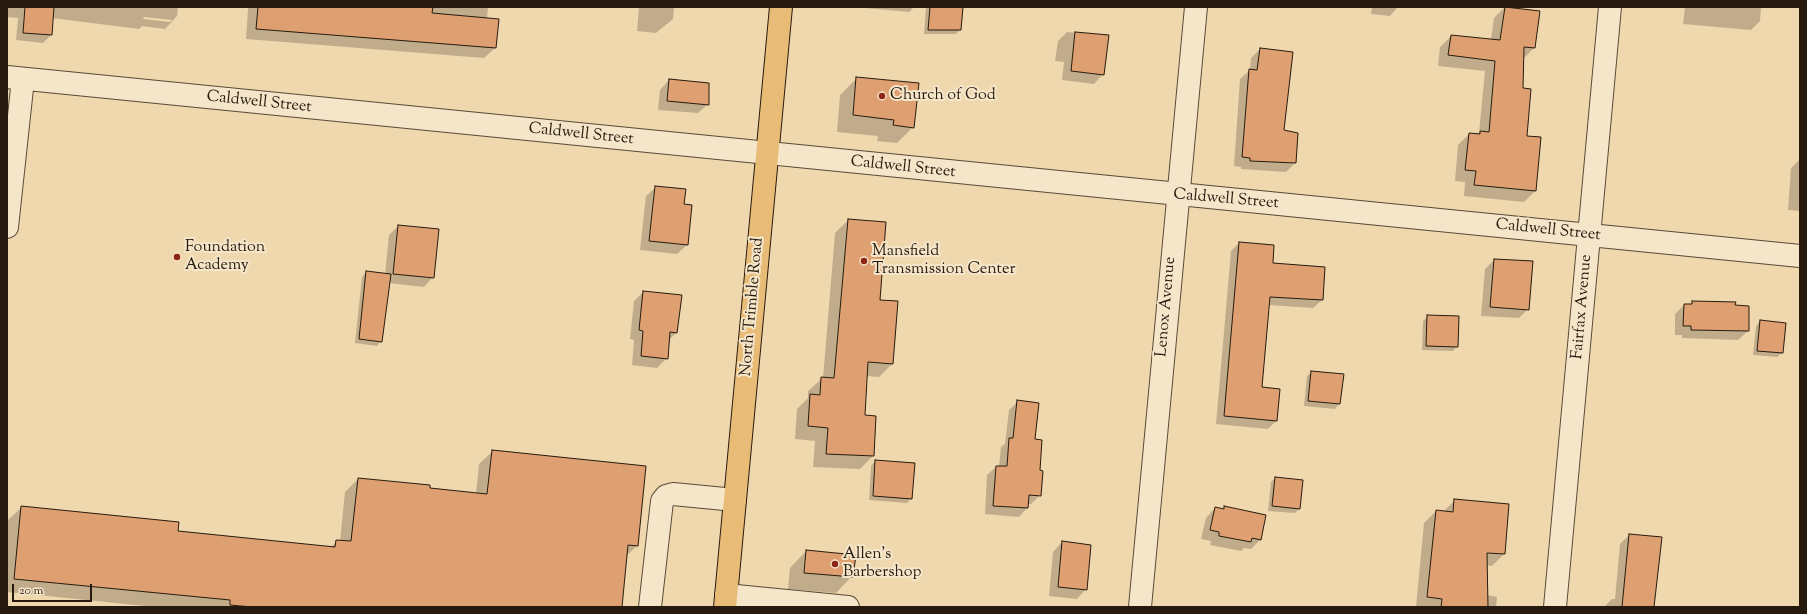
<!DOCTYPE html>
<style>
body{margin:0}
#map{position:relative;width:1807px;height:614px;overflow:hidden;background:#f0d8ae;font-family:"Sorts Mill Goudy",serif}
canvas{display:block}
.frame{position:absolute;inset:0;border:8px solid #261a0e;pointer-events:none}
.scale{position:absolute;left:12px;top:584px;width:80px;height:18px;box-sizing:border-box;border:2px solid #261a0e;border-top:0;padding-left:5px;font-size:12px;line-height:14px;white-space:nowrap;color:#261a0e;-webkit-text-stroke:3px #f5e6ca;paint-order:stroke}
</style>
<div id="map">
<canvas width="1807" height="614"></canvas>
<div class="frame"></div>
<div class="scale">20 m</div>
</div>
<script>
const ctx = document.querySelector('canvas').getContext('2d');
ctx.lineJoin = 'round';
function fill(path, color) { ctx.fillStyle = color; ctx.fill(path, 'evenodd'); }
const shape = rows => new Path2D(rows.map(r => 'M' + r).join(''));
function stroke(path, color, width, dash) { ctx.strokeStyle = color; ctx.lineWidth = width; ctx.lineCap = dash ? 'butt' : 'round'; ctx.setLineDash(dash || []); ctx.stroke(path); }
function write(font, color, halo, rows, align = 'center') {
  ctx.font = font + ' "Sorts Mill Goudy",serif'; ctx.lineWidth = 4; ctx.setLineDash([]); ctx.textBaseline = 'middle'; ctx.strokeStyle = halo; ctx.fillStyle = color; for (const [text, x, y, turn = 0] of rows) {
    ctx.save(); ctx.translate(x, y); ctx.rotate((+turn || 0) * Math.PI / 180); ctx.textAlign = isNaN(turn) ? turn : align; if (halo) ctx.strokeText(text, 0, 0); ctx.fillText(text, 0, 0); ctx.restore();
  }
}
const shadow = shape([
 [7,7,178,7,177,16,165,29,142,26,139,29,52,18,51,35,43,43,16,40,18,18,7,17],
 [144,17,172,20,170,22,143,19],
 [250,7,488,7,487,19,495,48,484,58,246,39,248,9],
 [639,7,674,7,673,19,656,33,637,31],
 [854,7,914,7,909,12],
 [926,7,962,7,960,30,956,34,924,34],
 [1372,7,1398,7,1390,16,1371,14],
 [1505,7,1534,48,1524,58,1522,89,1526,137,1535,191,1524,202,1464,196,1465,182,1455,181,1458,145,1469,134,1479,133,1485,71,1438,66,1440,47,1451,36,1491,40,1494,18],
 [1685,7,1761,7,1760,21,1751,30,1683,24],
 [1067,32,1108,36,1103,74,1094,84,1062,80,1064,62,1055,61,1058,41],
 [1260,49,1283,131,1295,163,1286,172,1241,169,1241,167,1234,166,1240,79,1250,70,1251,58],
 [857,78,913,127,897,143,877,141,878,136,837,132,840,95],
 [669,80,708,104,698,113,658,110,660,90],
 [1800,159,1800,211,1788,210,1791,168],
 [656,187,683,205,687,245,677,254,640,250,646,196],
 [848,220,879,301,892,364,879,377,867,376,864,416,875,417,873,456,860,469,813,467,815,441,795,439,797,409,808,398,808,391,823,378,835,233],
 [398,226,433,277,424,287,388,283,381,341,377,346,355,343,362,277,366,272,385,275,389,235],
 [1239,243,1322,300,1313,308,1268,305,1261,388,1276,421,1268,429,1216,424,1231,251],
 [1494,260,1528,309,1519,318,1481,316,1485,269],
 [643,292,677,332,668,341,667,358,657,368,632,365,634,340,630,339,634,301],
 [1693,302,1734,306,1748,331,1738,340,1682,338,1682,335,1675,335,1675,314,1684,305,1690,305],
 [1428,316,1457,346,1453,351,1422,350,1423,321],
 [1760,321,1782,353,1777,357,1753,355,1756,326],
 [1312,372,1342,375,1339,404,1335,409,1304,406,1307,376],
 [1018,401,1034,440,1039,471,1040,495,1031,504,1028,504,1027,508,1019,517,985,514,987,475,996,467,999,467,1001,447,1005,444,1009,410],
 [493,451,645,467,637,546,626,556,621,607,155,607,7,592,8,520,22,507,177,532,330,548,337,541,340,541,345,492,358,479,476,494,479,464],
 [875,461,911,498,907,503,869,500,871,466],
 [1275,478,1299,509,1295,513,1268,511,1271,482],
 [1455,500,1504,554,1492,566,1486,565,1486,595,1497,597,1496,607,1416,607,1424,523,1436,511,1443,512],
 [1225,507,1265,515,1260,540,1251,549,1244,548,1241,551,1210,545,1211,541,1201,539,1206,518,1215,508,1222,510],
 [1629,535,1654,607,1604,607,1612,599,1615,599,1620,544],
 [1062,542,1086,589,1077,599,1049,596,1053,552],
 [806,551,852,576,836,593,788,589,790,568]
]);
const building = shape([
 [25,7,54,7,52,35,23,33,25,7],
 [258,7,433,7,432,13,499,19,496,48,256,29,258,7],
 [930,7,963,7,961,30,928,30,930,7],
 [1505,7,1540,11,1535,48,1524,47,1523,88,1531,89,1527,136,1541,137,1536,191,1474,185,1476,171,1465,170,1469,133,1480,134,1480,131,1489,132,1495,61,1448,55,1451,35,1500,40,1505,7],
 [1075,32,1109,35,1104,75,1071,71,1075,32],
 [1260,48,1293,52,1284,130,1298,133,1296,163,1250,161,1250,158,1242,157,1249,69,1257,70,1260,48],
 [856,77,919,83,914,128,893,125,894,120,853,115,856,77],
 [669,79,709,83,709,105,667,101,669,79],
 [655,186,686,189,684,204,692,205,688,245,649,241,655,186],
 [848,219,886,222,880,300,898,301,893,364,868,362,865,415,876,416,874,456,826,454,828,428,808,426,810,394,820,395,821,377,834,378,848,219],
 [398,225,439,229,434,278,393,274,398,225],
 [1239,242,1274,245,1273,263,1325,267,1323,300,1270,297,1262,387,1280,389,1277,421,1224,416,1239,242],
 [1494,259,1533,261,1529,310,1490,307,1494,259],
 [366,271,391,274,382,342,359,339,366,271],
 [643,291,682,295,677,333,670,332,668,359,641,356,643,331,639,330,643,291],
 [1692,301,1736,302,1735,305,1749,306,1749,331,1691,330,1691,326,1683,326,1684,304,1692,304,1692,301],
 [1427,315,1459,316,1458,347,1426,346,1427,315],
 [1760,320,1786,323,1783,353,1757,351,1760,320],
 [1311,371,1344,374,1340,404,1308,401,1311,371],
 [1017,400,1039,403,1035,439,1042,440,1040,470,1043,471,1041,496,1029,495,1028,508,993,506,996,466,1007,466,1009,438,1013,438,1017,400],
 [492,450,646,466,638,546,628,545,622,607,252,607,230,605,230,600,14,579,21,506,179,522,178,531,335,547,336,540,351,541,358,478,430,485,430,488,487,494,492,450],
 [875,460,915,463,912,499,873,496,875,460],
 [1275,477,1303,480,1300,509,1272,506,1275,477],
 [1454,499,1509,504,1505,554,1487,553,1488,607,1441,607,1442,599,1427,597,1436,510,1453,512,1454,499],
 [1224,506,1266,515,1261,540,1252,538,1251,542,1219,536,1219,532,1210,530,1215,507,1224,509,1224,506],
 [1629,534,1662,537,1654,607,1622,607,1629,534],
 [1062,541,1091,545,1087,590,1058,587,1062,541],
 [806,550,856,555,853,577,804,573,806,550]
]);
const minor = shape([
 [7,77,1800,256],
 [7,227,23,79],
 [726,595,848,607],
 [650,607,662,501,666,496,673,494,735,500],
 [1140,607,1196,7],
 [1555,607,1610,7]
]);
const major = shape([
 [725,607,781,7]
]);
const markers = [
 [882,96,4,"#8f2418"],
 [177,257,4,"#8f2418"],
 [864,261,4,"#8f2418"],
 [835,564,4,"#8f2418"]
];
const poiNames = [
 ["Church of God",890,96],
 ["Foundation",185,248],
 ["Academy",185,266],
 ["Mansfield",872,252],
 ["Transmission Center",872,270],
 ["Allen's",843,555],
 ["Barbershop",843,573]
];
const streetNames = [
 ["Caldwell Street",259,103,6],
 ["Caldwell Street",581,135,6],
 ["Caldwell Street",903,168,6],
 ["Caldwell Street",1226,200,5],
 ["Caldwell Street",1548,231,6],
 ["North Trimble Road",753,307,-85],
 ["Lenox Avenue",1167,307,-85],
 ["Fairfax Avenue",1583,307,-85]
];
fill(shadow, '#0003');
fill(building, '#de9f71');
stroke(building, '#261a0e', 1);
stroke(minor, '#584a36', 24);
stroke(major, '#261a0e', 24);
stroke(minor, '#f5e6ca', 22);
stroke(major, '#e8bc77', 22);
for (const [x, y, r, color] of markers) { const dot = new Path2D(); dot.arc(x, y, r, 0, 2 * Math.PI); ctx.fillStyle = color; ctx.fill(dot); stroke(dot, '#f5e6ca', 1.5); }
write('16px', '#261a0e', '#f5e6ca', poiNames, 'left');
write('16px', '#261a0e', '#f5e6ca', streetNames);
</script>
